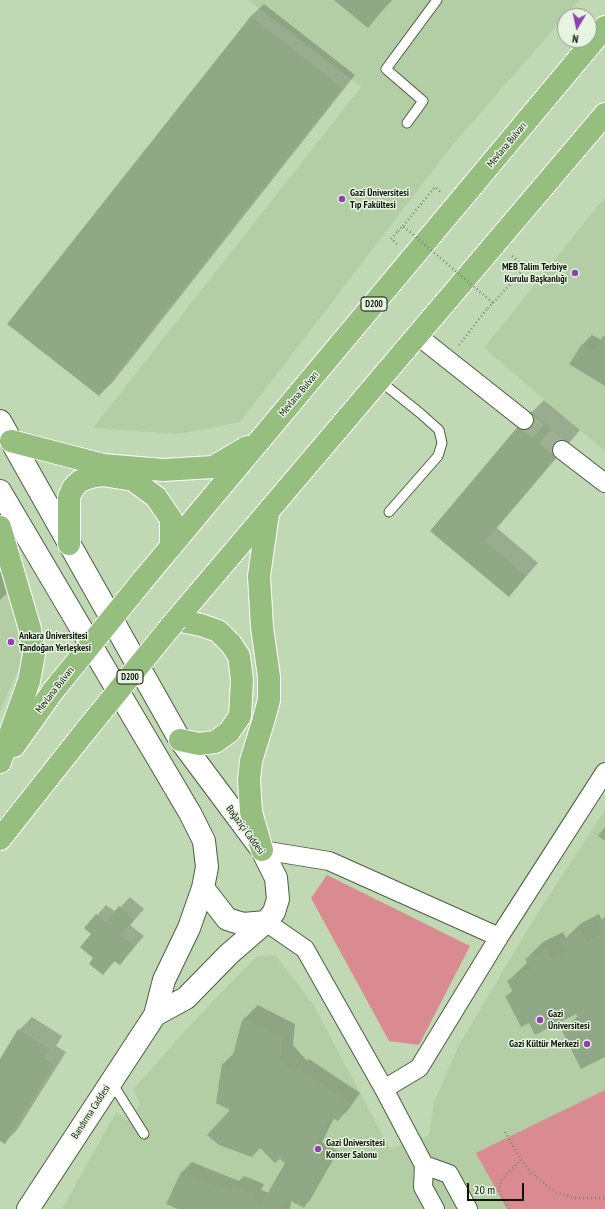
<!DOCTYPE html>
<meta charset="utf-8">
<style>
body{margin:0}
#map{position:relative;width:605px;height:1209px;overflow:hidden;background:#c0d8b4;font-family:"PT Sans Narrow",sans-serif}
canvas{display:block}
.north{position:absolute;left:557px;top:8px;width:40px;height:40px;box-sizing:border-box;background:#e8f4e2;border:1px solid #909b8b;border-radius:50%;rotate:189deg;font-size:11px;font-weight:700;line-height:16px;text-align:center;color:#0d1509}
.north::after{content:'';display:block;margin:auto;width:14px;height:18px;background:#9040b0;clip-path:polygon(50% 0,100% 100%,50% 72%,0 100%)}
.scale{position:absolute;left:467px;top:1183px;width:57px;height:18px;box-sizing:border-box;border:2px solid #0d1509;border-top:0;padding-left:5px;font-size:12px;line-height:14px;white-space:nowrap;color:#0d1509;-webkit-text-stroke:3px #e8f4e2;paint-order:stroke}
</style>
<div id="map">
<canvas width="605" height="1209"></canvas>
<div class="north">N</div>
<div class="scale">20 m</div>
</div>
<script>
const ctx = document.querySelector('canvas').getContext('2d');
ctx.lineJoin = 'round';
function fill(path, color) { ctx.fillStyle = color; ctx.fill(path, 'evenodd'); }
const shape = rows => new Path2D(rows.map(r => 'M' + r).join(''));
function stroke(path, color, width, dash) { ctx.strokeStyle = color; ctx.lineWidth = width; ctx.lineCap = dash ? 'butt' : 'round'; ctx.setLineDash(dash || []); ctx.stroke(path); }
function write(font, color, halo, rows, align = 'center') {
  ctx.font = font + ' "PT Sans Narrow",sans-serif'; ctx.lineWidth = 3; ctx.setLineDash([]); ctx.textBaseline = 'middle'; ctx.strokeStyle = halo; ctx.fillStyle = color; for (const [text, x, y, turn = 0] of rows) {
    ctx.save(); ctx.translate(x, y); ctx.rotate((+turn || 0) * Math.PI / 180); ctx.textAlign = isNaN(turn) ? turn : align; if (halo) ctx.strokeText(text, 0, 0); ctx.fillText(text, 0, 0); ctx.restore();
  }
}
const built = shape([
 [248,0,579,0,454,143,240,422,178,434,93,428,361,87],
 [605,197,605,451,484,348],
 [0,567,16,614,24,657,0,711],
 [605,810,605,1209,62,1209,116,1112,128,1121,140,1105,133,1090,181,1035,257,956,275,955,313,1004,390,1149,429,1135,434,1102,458,1047,535,917]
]);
const green = shape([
 [327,875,470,946,419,1045,389,1041,311,898],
 [605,1090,605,1209,507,1209,476,1153]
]);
const shadow = shape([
 [335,0,392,0,367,27],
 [264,4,355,75,112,383,99,395,251,16],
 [592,335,602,340,605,336,605,385,583,344],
 [544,400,580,430,497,528,538,563,509,596,431,531,532,412],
 [0,571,12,588,0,600],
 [130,897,144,909,130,925,144,936,120,964,115,961,103,974,95,958,92,933,86,928,106,905,116,912],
 [599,914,602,920,605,916,605,1056,563,1031,578,1016,577,1013,506,997,513,990,508,981,528,962,526,959,543,942,563,932,566,938,580,924],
 [258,1005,295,1024,293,1045,307,1061,309,1059,360,1093,348,1110,338,1120,334,1118,322,1142,338,1151,310,1200,304,1207,291,1200,290,1209,181,1209,167,1204,182,1172,192,1162,239,1181,244,1176,264,1184,261,1190,269,1193,286,1163,232,1109,223,1064,235,1052,245,1018],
 [32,1017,62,1036,56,1046,66,1052,17,1130,4,1143,0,1140,0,1061,19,1030]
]);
const building = shape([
 [334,0,391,0,368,28],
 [251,16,343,88,99,396,7,324],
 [603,336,605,337,605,386,569,364,582,344,594,351],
 [531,411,568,443,485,541,526,576,509,597,430,531],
 [605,827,605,841,598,836],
 [119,906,135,919,121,935,135,946,120,965,114,961,103,975,89,964,93,958,80,947,91,934,84,928,96,914,106,922],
 [605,919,605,1057,581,1069,562,1031,580,1022,576,1014,535,1035,529,1023,521,1027,505,996,513,992,507,981,530,969,525,959,546,949,551,959,566,951,561,941,581,930,587,941,602,933,597,923],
 [244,1017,283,1036,280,1058,295,1073,298,1068,351,1103,338,1121,331,1117,315,1148,332,1158,304,1208,287,1199,282,1209,178,1209,166,1204,181,1172,231,1191,233,1185,254,1193,252,1200,262,1203,285,1163,280,1159,275,1163,260,1148,252,1157,219,1145,207,1135,230,1110,216,1103,222,1063,230,1067,241,1024],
 [18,1029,50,1049,44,1059,54,1065,5,1144,0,1141,0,1059]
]);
const streetTunnel = shape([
 [524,420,562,450]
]);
const path = shape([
 [403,226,435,187,441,192],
 [397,244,391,239,398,231],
 [493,303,525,268,511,255],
 [459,345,487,309],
 [505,1132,521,1160,530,1171,547,1186,557,1193,576,1198,605,1198],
 [509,1209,499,1192,500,1186,502,1179,521,1160]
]);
const lane = shape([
 [407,123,423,101,386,69,437,0],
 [380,381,420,413,439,430,442,443,438,456,389,512],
 [112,1083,144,1134]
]);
const street = shape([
 [418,336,524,420],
 [562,450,605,483],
 [262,850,329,861,499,937],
 [266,922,305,949,384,1089,424,1165,423,1187,435,1209],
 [384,1089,419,1068,499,937,605,772],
 [424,1165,449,1174,468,1209]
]);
const secondary = shape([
 [0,421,180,740,262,850,276,878,278,899,274,912,266,922,229,954,186,998,155,1015],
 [0,491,190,813,204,841,207,867,203,888,189,928,164,980,155,1015,28,1209],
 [203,888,227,919,243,924,266,922]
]);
const highway = shape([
 [11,441,103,465,163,470,213,467,247,447],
 [0,527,30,629,34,654,29,681,0,762],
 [69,544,69,497,73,488,80,481,91,477,103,475,133,480,156,497,171,519,171,547],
 [143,580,605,27],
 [180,740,199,744,215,742,229,732,240,716,242,680,239,656,231,644,218,631,201,625,176,620,605,114],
 [14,746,53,691],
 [0,839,83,734],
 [262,850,251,812,249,780,251,761,263,722,269,700,269,677,262,627,259,576,268,513]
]);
const pathBridge = shape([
 [398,231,403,226,493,303,487,309]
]);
const highwayBridge = shape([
 [53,691,143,580],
 [83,734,176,620]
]);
const markers = [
 [342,199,4,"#9040b0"],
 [575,273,4,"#9040b0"],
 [11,642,4,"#9040b0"],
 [540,1020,4,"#9040b0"],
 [587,1044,4,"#9040b0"],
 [318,1149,4,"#9040b0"]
];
const shields = [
 [374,304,26],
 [130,677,26]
];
const shieldNames = [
 ["D200",374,304],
 ["D200",130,677]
];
const streetNames = [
 ["Mevlana Bulvarı",507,145,-50],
 ["Mevlana Bulvarı",299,394,-50],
 ["Mevlana Bulvarı",55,690,-52],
 ["Boğaziçi Caddesi",245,830,54],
 ["Bandırma Caddesi",91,1112,-57]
];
const poiNames = [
 ["Gazi Üniversitesi",350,193],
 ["Tıp Fakültesi",350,205],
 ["MEB Talim Terbiye",567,267,"right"],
 ["Kurulu Başkanlığı",567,279,"right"],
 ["Ankara Üniversitesi",19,636],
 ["Tandoğan Yerleşkesi",19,648],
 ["Gazi",548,1014],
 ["Üniversitesi",548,1026],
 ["Gazi Kültür Merkezi",579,1044,"right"],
 ["Gazi Üniversitesi",326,1143],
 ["Konser Salonu",326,1155]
];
fill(built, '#b3cea4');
fill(green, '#da8b91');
fill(shadow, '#0003');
fill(building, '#91a886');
stroke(streetTunnel, '#9cb192', 18, [18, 9]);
stroke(lane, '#4b5f40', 11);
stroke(street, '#4b5f40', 20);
stroke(secondary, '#4b5f40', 24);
stroke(highway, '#fff', 24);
stroke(path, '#798a70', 2.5, [1, 3]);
stroke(lane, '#fff', 9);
stroke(street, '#fff', 18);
stroke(secondary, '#fff', 22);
stroke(highway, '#95be7f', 22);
stroke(highwayBridge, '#fff', 24, []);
stroke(pathBridge, '#798a70', 2.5, [1, 3]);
stroke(highwayBridge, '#95be7f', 22);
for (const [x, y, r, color] of markers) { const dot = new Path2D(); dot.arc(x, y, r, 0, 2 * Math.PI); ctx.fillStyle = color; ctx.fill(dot); stroke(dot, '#e8f4e2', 1.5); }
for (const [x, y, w] of shields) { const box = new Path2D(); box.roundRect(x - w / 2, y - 7, w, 14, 3); ctx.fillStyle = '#e8f4e2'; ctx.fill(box); stroke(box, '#0d1509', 1); }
write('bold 9px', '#0d1509', null, shieldNames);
write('10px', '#0d1509', '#e8f4e2', streetNames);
write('bold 10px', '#0d1509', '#e8f4e2', poiNames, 'left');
</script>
